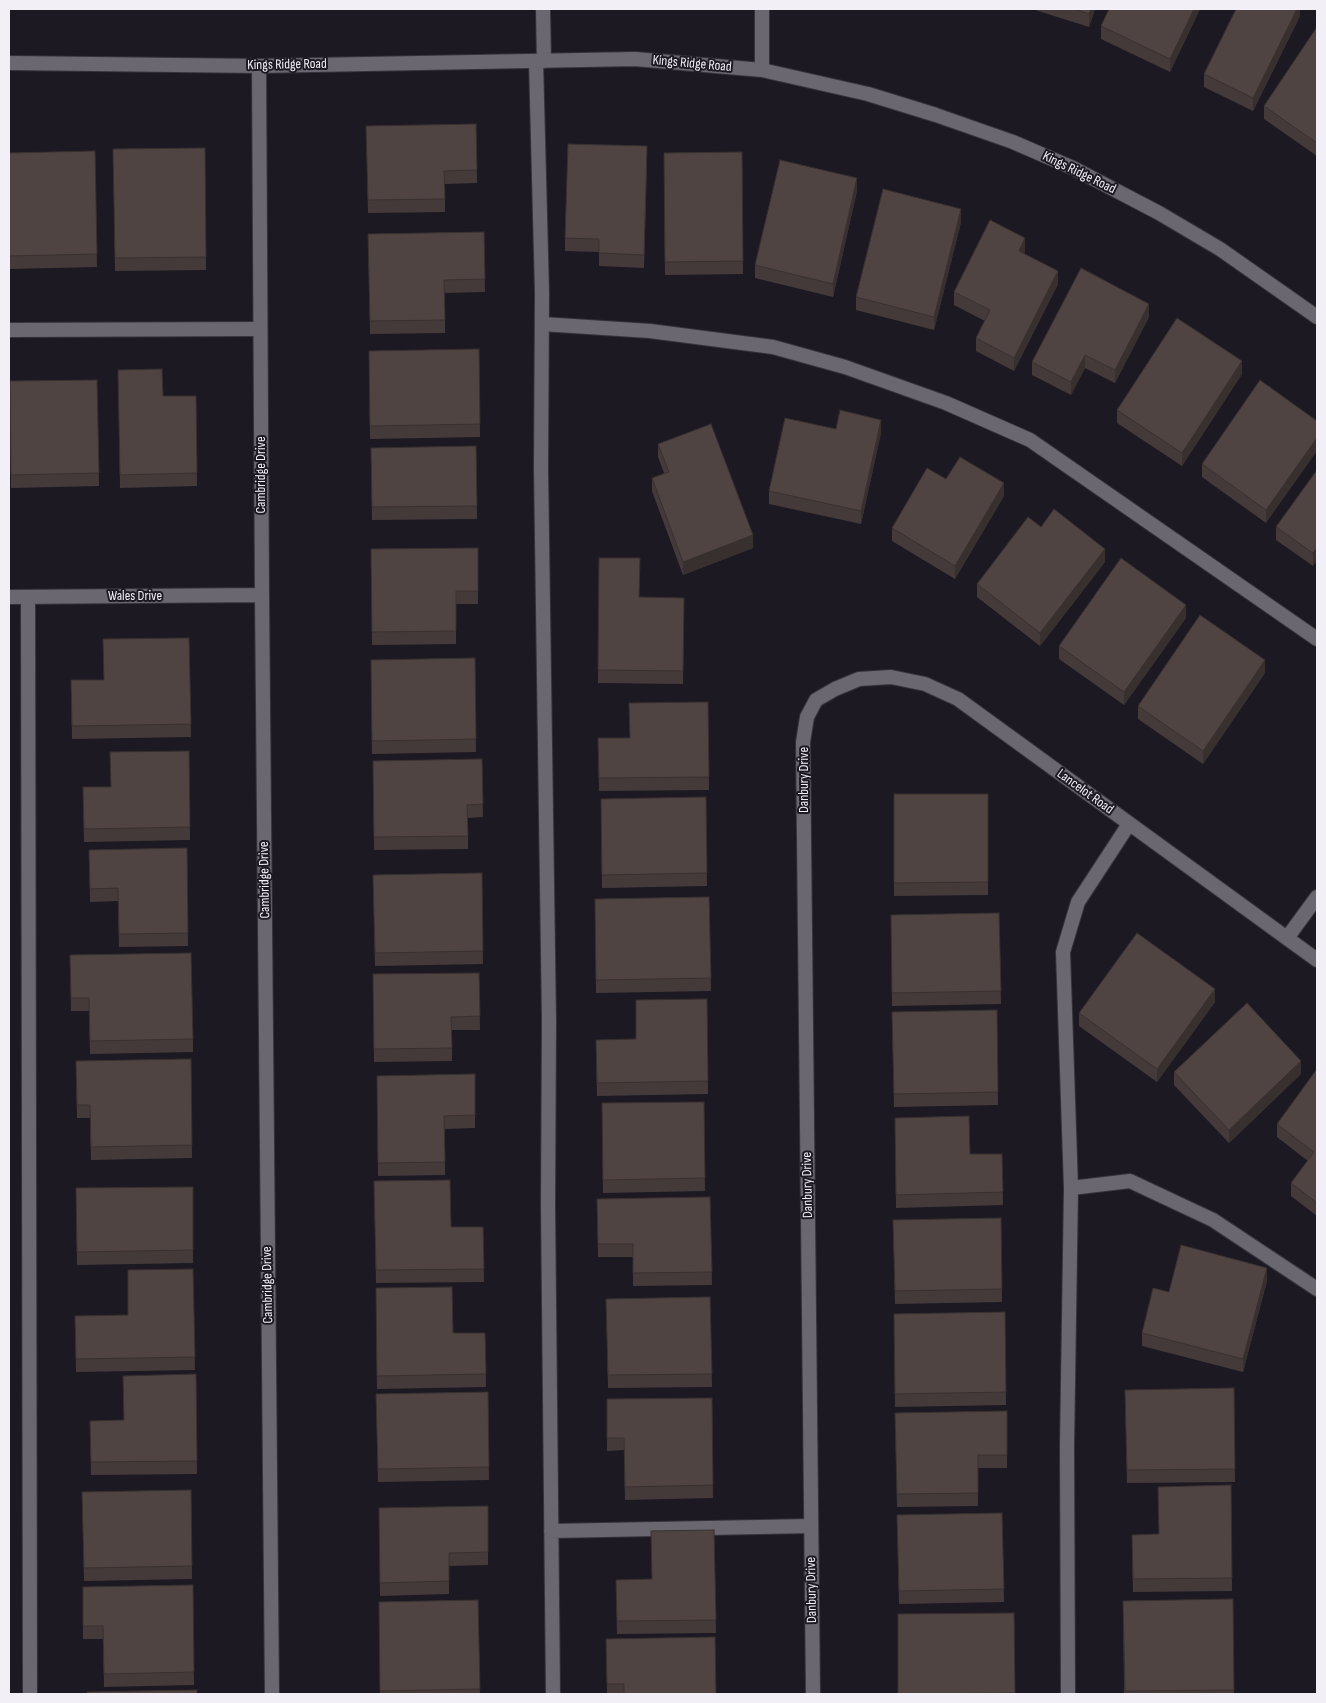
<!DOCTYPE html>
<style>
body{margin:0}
#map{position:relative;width:1326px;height:1703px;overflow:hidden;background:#1c1922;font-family:"Sofia Sans Condensed",sans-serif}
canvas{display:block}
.frame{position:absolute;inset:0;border:10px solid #f2f0f6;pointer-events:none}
</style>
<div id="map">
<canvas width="1326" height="1703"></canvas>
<div class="frame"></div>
</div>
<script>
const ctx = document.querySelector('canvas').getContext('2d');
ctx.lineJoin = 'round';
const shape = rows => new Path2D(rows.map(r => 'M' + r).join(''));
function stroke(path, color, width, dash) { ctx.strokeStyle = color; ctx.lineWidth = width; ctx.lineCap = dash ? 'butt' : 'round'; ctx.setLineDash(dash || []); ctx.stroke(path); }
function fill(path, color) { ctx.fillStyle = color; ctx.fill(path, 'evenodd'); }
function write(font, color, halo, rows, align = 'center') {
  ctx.font = font + ' "Sofia Sans Condensed",sans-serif'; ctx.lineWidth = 4; ctx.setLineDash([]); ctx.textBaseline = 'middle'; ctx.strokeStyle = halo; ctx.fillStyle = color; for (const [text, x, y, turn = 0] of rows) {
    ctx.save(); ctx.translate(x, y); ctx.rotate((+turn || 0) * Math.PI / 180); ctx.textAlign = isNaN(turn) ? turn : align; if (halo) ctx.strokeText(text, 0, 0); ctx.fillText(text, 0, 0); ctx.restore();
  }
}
const service = shape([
 [543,9,544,61],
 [536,61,542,293,541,469,549,1021,548,1205,553,1694],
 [542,324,650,331,773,347,845,367,946,403,1030,440,1317,639],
 [9,330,260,329],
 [28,597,30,1694],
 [1071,1188,1063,952,1078,902,1129,824],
 [551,1531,811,1526],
 [1068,1694,1067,1447,1071,1188,1130,1181,1213,1220,1317,1289]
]);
const minor = shape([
 [259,66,262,595,272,1694],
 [9,597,262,595],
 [1287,938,1317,897],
 [813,1694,803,742,807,717,816,700,835,689,859,679,891,677,925,684,958,699,1317,960]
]);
const tertiary = shape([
 [762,9,762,70],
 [9,63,259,66,635,59,762,70,868,94,936,115,1013,142,1073,168,1159,213,1220,249,1317,317]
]);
const wall = shape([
 [1032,9,1095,9,1089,27],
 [1200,9,1170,72,1101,39,1101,26],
 [1300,9,1300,16,1253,111,1204,87,1204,74],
 [1317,27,1317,156,1264,119,1264,106],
 [476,124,477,183,445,184,445,212,368,213,366,126],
 [205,148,206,270,115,271,113,149],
 [95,151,97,267,9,269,9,153],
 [742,152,743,274,665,275,664,153],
 [647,160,644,268,599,266,599,252,565,251,565,238],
 [857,191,833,297,755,278,755,265],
 [961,222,934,330,856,310,856,297],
 [484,232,485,292,445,293,445,333,370,334,368,234],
 [1025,251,1024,253,1058,284,1014,371,976,351,976,338,985,321,954,305,954,292],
 [1149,317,1115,383,1085,368,1071,395,1032,375,1032,362],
 [479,349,480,437,370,439,369,351],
 [118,370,163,396,196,396,197,486,120,488],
 [1242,374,1182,466,1117,423,1117,410],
 [97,380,99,486,11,488,10,381],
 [1317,421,1266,523,1202,477,1202,464],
 [836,429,881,433,861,524,769,504,769,491],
 [658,444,753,548,683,575,652,491,652,478,664,473,658,457],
 [476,446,477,519,372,520,371,448],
 [1317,470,1313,566,1276,540,1276,527],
 [946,479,1004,496,955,579,892,541,892,528],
 [1041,527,1105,562,1040,646,977,597,977,584],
 [478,548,478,604,456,604,456,644,372,645,371,549],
 [599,558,639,597,684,598,683,684,598,683],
 [1186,618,1124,705,1059,659,1059,646],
 [189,638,191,737,72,739,71,680,104,680],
 [475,658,476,752,372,754,371,660],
 [1265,673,1203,764,1138,719,1138,706],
 [708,702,709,790,599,791,598,738,629,738],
 [189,751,190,840,84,842,83,787,110,787],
 [482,759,483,817,468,818,468,849,374,850,373,761],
 [894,794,988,794,988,895,894,896],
 [706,797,707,886,602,888,601,799],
 [187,848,188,946,119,947,118,901,90,902,89,850],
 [482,873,483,964,375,966,373,875],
 [709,897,711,991,596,993,595,899],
 [999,913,1001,1004,892,1006,891,915],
 [70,955,193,1039,193,1052,90,1054,89,1011,71,1011],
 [479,973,480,1030,452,1030,452,1061,374,1062,373,974],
 [707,999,708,1094,597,1096,596,1040,636,1039],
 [1215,1002,1157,1082,1079,1026,1079,1013],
 [997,1010,998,1105,894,1107,892,1012],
 [191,1059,192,1158,91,1160,90,1118,77,1118,76,1061],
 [1317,1069,1317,1216,1291,1196,1291,1183,1308,1161,1277,1137,1277,1124],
 [1174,1072,1301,1074,1229,1143,1174,1085],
 [475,1074,475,1128,445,1129,445,1175,378,1176,377,1076],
 [704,1102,705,1191,603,1193,602,1103],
 [895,1118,970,1154,1002,1154,1003,1205,896,1208],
 [374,1181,451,1227,483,1227,484,1282,376,1283],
 [193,1187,193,1263,77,1265,76,1188],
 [710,1197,712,1285,633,1286,633,1257,598,1257,597,1199],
 [1001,1218,1002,1302,895,1304,893,1220],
 [193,1269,195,1370,76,1372,75,1316,128,1315],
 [1267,1281,1243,1372,1142,1346,1142,1333,1169,1292],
 [376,1288,453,1333,485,1333,486,1387,377,1389],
 [710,1297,712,1387,608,1388,606,1299],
 [1005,1312,1006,1405,895,1407,894,1314],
 [196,1374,197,1474,91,1475,90,1421,123,1420],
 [1234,1388,1235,1482,1127,1483,1125,1390],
 [488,1392,489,1480,378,1482,376,1394],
 [712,1398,713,1498,625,1500,624,1450,607,1451,607,1399],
 [1007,1411,1007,1468,978,1468,978,1506,897,1507,895,1413],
 [1231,1485,1232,1591,1133,1592,1132,1535,1159,1534],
 [191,1490,192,1579,84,1581,82,1492],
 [488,1506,488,1565,449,1566,449,1594,380,1596,379,1508],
 [1002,1513,1004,1602,899,1604,897,1515],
 [714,1530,716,1633,617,1634,616,1580,651,1579],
 [193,1585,194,1685,104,1687,103,1639,83,1639,83,1587],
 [1233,1599,1234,1694,1124,1694,1123,1601],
 [478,1600,480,1694,380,1694,379,1602],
 [1014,1613,1015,1694,898,1694],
 [606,1639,716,1694,607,1694]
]);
const shadedWall = shape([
 [1091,9,1095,9,1089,27,1089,14],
 [1194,9,1200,9,1170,72,1170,59],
 [1297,9,1300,9,1300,16,1253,111,1253,98],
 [857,178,857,191,833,297,833,284],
 [961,209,961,222,934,330,934,317],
 [1025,238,1025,251,1019,264,1019,251],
 [1058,271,1058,284,1014,371,1014,358],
 [1149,304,1149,317,1115,383,1115,370],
 [1085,355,1085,368,1071,395,1071,382],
 [1242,361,1242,374,1182,466,1182,453],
 [881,420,881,433,861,524,861,511],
 [1317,438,1317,451,1266,523,1266,510],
 [1004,483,1004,496,955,579,955,566],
 [753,535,753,548,683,575,683,562],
 [1317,548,1317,561,1313,566,1313,553],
 [1105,549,1105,562,1040,646,1040,633],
 [1186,605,1186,618,1124,705,1124,692],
 [1265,660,1265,673,1203,764,1203,751],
 [1215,989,1215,1002,1157,1082,1157,1069],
 [1301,1061,1301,1074,1229,1143,1229,1130],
 [1267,1268,1267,1281,1243,1372,1243,1359]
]);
const building = shape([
 [1074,9,1091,9,1089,14,1074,9],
 [1109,9,1194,9,1170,59,1101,26,1109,9],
 [1236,9,1297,9,1253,98,1204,74,1236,9],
 [1317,27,1317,143,1264,106,1317,27],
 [476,124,477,170,444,171,445,199,368,200,366,126,476,124],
 [568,144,647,146,644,255,599,253,599,239,565,238,568,144],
 [205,148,206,257,115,258,113,149,205,148],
 [95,151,97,254,9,256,9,153,95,151],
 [742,152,743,261,665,262,664,153,742,152],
 [780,160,857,178,833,284,755,265,780,160],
 [883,189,961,209,934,317,856,297,883,189],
 [990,220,1025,238,1019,251,1058,271,1014,358,976,338,990,310,954,292,990,220],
 [484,232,485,279,444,280,445,320,370,321,368,234,484,232],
 [1081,268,1149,304,1115,370,1085,355,1071,382,1032,362,1081,268],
 [1177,318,1242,361,1182,453,1117,410,1177,318],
 [479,349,480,424,370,426,369,351,479,349],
 [162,369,163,396,196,396,197,473,120,475,118,370,162,369],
 [97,380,99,473,11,475,10,381,97,380],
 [1260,380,1317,421,1317,438,1266,510,1202,464,1260,380],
 [840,410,881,420,861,511,769,491,785,418,836,429,840,410],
 [711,424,753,535,683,562,652,478,669,472,658,444,711,424],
 [476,446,477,506,372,507,371,448,476,446],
 [960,457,1004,483,955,566,892,528,927,468,946,479,960,457],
 [1317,470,1317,548,1313,553,1276,527,1317,470],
 [1054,509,1105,549,1040,633,977,584,1028,517,1041,527,1054,509],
 [478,548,478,591,456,591,456,631,372,632,371,549,478,548],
 [599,558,640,558,639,597,684,598,683,671,598,670,599,558],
 [1121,558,1186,605,1124,692,1059,646,1121,558],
 [1200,615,1265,660,1203,751,1138,706,1200,615],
 [189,638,191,724,72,726,71,680,104,680,103,639,189,638],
 [475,658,476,739,372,741,371,660,475,658],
 [708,702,709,777,599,778,598,738,630,738,629,703,708,702],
 [189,751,190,827,84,829,83,787,111,787,110,752,189,751],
 [482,759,483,804,467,805,468,836,374,837,373,761,482,759],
 [894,794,988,794,988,882,894,883,894,794],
 [706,797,707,873,602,875,601,799,706,797],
 [187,848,188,933,119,934,118,888,90,889,89,850,187,848],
 [482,873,483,951,375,953,373,875,482,873],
 [709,897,711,978,596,980,595,899,709,897],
 [999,913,1001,991,892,993,891,915,999,913],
 [1137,933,1215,989,1157,1069,1079,1013,1137,933],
 [191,953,193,1039,90,1041,89,998,71,998,70,955,191,953],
 [479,973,480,1016,451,1017,452,1048,374,1049,373,974,479,973],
 [707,999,708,1081,597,1083,596,1040,636,1039,636,1000,707,999],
 [1247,1003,1301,1061,1229,1130,1174,1072,1247,1003],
 [997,1010,998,1092,894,1094,892,1012,997,1010],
 [191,1059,192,1145,91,1147,90,1105,77,1105,76,1061,191,1059],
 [1317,1069,1317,1203,1291,1183,1314,1152,1277,1124,1317,1069],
 [475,1074,475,1115,444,1116,445,1162,378,1163,377,1076,475,1074],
 [704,1102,705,1178,603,1180,602,1103,704,1102],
 [969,1116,970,1154,1002,1154,1003,1192,896,1195,895,1118,969,1116],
 [450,1180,451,1227,483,1227,484,1269,376,1270,374,1181,450,1180],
 [193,1187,193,1250,77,1252,76,1188,193,1187],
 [710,1197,712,1272,633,1273,633,1244,598,1244,597,1199,710,1197],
 [1001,1218,1002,1289,895,1291,893,1220,1001,1218],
 [1181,1245,1267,1268,1243,1359,1142,1333,1153,1288,1169,1292,1181,1245],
 [193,1269,195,1357,76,1359,75,1316,128,1315,128,1270,193,1269],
 [452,1287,453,1333,485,1333,486,1374,377,1376,376,1288,452,1287],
 [710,1297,712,1374,608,1375,606,1299,710,1297],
 [1005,1312,1006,1392,895,1394,894,1314,1005,1312],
 [196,1374,197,1461,91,1462,90,1421,124,1420,123,1376,196,1374],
 [1234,1388,1235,1469,1127,1470,1125,1390,1234,1388],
 [488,1392,489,1467,378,1469,376,1394,488,1392],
 [712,1398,713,1485,625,1487,624,1438,607,1438,607,1399,712,1398],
 [1007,1411,1007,1455,978,1455,978,1493,897,1494,895,1413,1007,1411],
 [1231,1485,1232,1578,1133,1579,1132,1535,1159,1534,1158,1487,1231,1485],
 [191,1490,192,1566,84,1568,82,1492,191,1490],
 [488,1506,488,1552,449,1553,449,1581,380,1583,379,1508,488,1506],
 [1002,1513,1004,1589,899,1591,897,1515,1002,1513],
 [714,1530,716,1620,617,1621,616,1580,652,1579,651,1531,714,1530],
 [193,1585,194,1672,104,1674,103,1626,83,1626,83,1587,193,1585],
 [1233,1599,1234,1690,1125,1691,1123,1601,1233,1599],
 [478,1600,480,1689,380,1691,379,1602,478,1600],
 [1014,1613,1015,1693,898,1694,898,1614,1014,1613],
 [715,1637,716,1694,624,1694,624,1684,607,1684,606,1639,715,1637],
 [197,1690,197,1694,87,1694,87,1692,197,1690]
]);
const streetNames = [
 ["Kings Ridge Road",692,64,5],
 ["Kings Ridge Road",287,65,-1],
 ["Kings Ridge Road",1079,173,26],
 ["Cambridge Drive",261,475,-90],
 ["Wales Drive",135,596],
 ["Danbury Drive",804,780,-90],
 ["Lancelot Road",1085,792,36],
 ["Cambridge Drive",265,880,-91],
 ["Danbury Drive",808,1185,-91],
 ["Cambridge Drive",268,1285,-91],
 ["Danbury Drive",812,1590,-91]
];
stroke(service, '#36343a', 16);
stroke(minor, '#36343a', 16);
stroke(tertiary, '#36343a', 16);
stroke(service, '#6a6771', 14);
stroke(minor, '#6a6771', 14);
stroke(tertiary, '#6a6771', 14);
fill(wall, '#453a3a');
fill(shadedWall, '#38302f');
fill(building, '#504443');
stroke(building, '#38302f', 1);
write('14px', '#f2f0f6', '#1c1922', streetNames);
</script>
